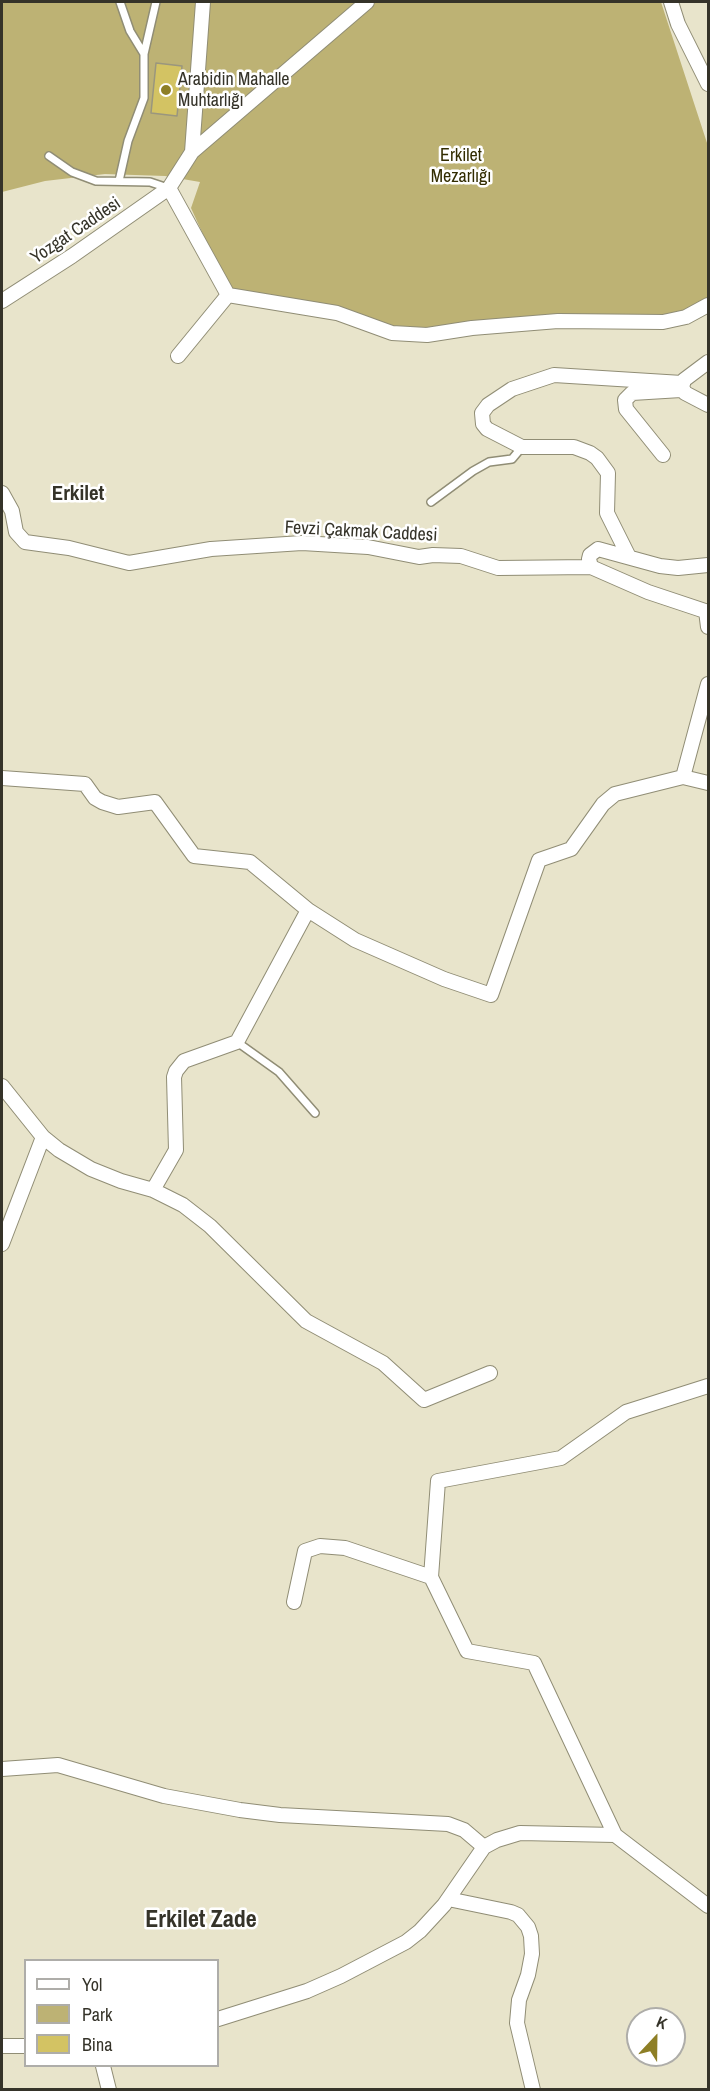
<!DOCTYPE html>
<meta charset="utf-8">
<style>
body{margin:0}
#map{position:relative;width:710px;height:2091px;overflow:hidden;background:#e8e4cb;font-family:"Archivo Narrow",sans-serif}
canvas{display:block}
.frame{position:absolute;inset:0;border:3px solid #353329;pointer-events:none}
.legend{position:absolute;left:24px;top:1959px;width:195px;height:108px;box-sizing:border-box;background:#fff;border:2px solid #aeada9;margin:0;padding:8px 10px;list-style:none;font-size:18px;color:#353329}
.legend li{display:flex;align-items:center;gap:12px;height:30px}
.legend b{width:30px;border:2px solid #aeada9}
.north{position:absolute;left:626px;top:2007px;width:60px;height:60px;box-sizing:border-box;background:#fff;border:2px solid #aeada9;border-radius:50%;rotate:22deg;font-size:16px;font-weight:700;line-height:24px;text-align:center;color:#353329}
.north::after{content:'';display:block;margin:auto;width:21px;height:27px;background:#8e7f26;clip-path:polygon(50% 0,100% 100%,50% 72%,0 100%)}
</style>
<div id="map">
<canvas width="710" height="2091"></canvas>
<div class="frame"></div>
<ul class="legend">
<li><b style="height:8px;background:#fff"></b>Yol</li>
<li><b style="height:16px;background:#bdb274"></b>Park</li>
<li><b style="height:16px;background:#d3c363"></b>Bina</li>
</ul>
<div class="north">K</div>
</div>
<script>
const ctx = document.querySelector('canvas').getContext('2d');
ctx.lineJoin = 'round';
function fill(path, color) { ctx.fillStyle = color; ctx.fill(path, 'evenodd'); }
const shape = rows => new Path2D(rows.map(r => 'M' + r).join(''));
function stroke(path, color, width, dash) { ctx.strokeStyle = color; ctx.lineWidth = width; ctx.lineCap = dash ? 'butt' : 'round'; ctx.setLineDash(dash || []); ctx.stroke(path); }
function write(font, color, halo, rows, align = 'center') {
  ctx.font = font + ' "Archivo Narrow",sans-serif'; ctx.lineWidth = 5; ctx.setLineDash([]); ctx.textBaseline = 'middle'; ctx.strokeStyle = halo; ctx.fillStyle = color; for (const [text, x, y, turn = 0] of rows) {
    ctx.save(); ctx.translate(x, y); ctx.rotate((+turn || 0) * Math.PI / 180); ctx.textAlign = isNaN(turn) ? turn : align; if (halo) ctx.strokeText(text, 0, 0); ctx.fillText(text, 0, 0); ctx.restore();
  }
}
const green = shape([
 [2,2,661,2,708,146,708,306,695,318,429,337,228,289,191,208,200,182,165,176,105,174,45,181,2,192]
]);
const building = shape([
 [156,63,182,66,177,116,151,113,156,63]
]);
const lane = shape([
 [144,54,156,2],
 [49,156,72,172,96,181,150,182,168,188],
 [119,181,128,141,144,98,144,54,130,31,120,2],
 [431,502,473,471,489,462,512,459,522,447],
 [237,1042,279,1072,315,1113]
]);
const street = shape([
 [671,2,678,24,708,84],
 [192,152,367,2],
 [169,188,228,295,337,313,392,333,427,335,472,328,558,321,663,322,686,317,708,305],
 [2,301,72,256,169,188,192,152,203,2],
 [178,356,228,295],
 [708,362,684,380,682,387,685,393,708,405],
 [663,455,626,409,625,400,632,393,681,390],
 [2,493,12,511,16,532,25,542,69,548,129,563,211,549,302,543,368,547,419,557,433,555,461,556,498,568,591,567,648,592,708,612],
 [629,557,607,513,608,473,597,458,590,453,574,447,522,447,487,429,483,424,482,413,488,405,512,389,554,375,682,383],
 [591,567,589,559,590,555,598,549,660,566,678,568,708,565],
 [706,611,708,627],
 [683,777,708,783],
 [2,778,85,784,95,798,102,802,118,807,155,802,194,856,250,862,308,910],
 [2,1086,43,1137,59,1150,91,1169,121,1181,153,1190,183,1205,210,1226,306,1321,383,1363,424,1400,490,1373],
 [153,1190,176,1150,174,1077,176,1071,184,1061,237,1042,308,910,355,940,444,979,491,995,539,860,571,849,603,804,615,794,683,777,708,684],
 [2,1244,43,1137],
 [431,1577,438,1481,561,1458,626,1412,708,1386],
 [294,1602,305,1551,320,1546,345,1548,431,1577,467,1651,534,1663,615,1835,708,1906],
 [2,1769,58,1765,164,1796,240,1810,280,1815,448,1824,464,1830,484,1847],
 [448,1899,511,1912,518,1915,528,1927,531,1936,532,1954,528,1975,519,2000,517,2023,533,2090],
 [218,2019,307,1991,341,1976,406,1942,420,1931,444,1905,484,1847,497,1840,520,1833,615,1835],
 [2,2046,26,2046],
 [103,2066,109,2090]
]);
const markers = [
 [166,90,6,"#8e7f26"]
];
const poiNames = [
 ["Arabidin Mahalle",178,80],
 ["Muhtarlığı",178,101]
];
const parkNames = [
 ["Erkilet",461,156],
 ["Mezarlığı",461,177]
];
const streetNames = [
 ["Yozgat Caddesi",76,231,-34],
 ["Fevzi Çakmak Caddesi",361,532,3]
];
const quarterNames = [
 ["Erkilet",78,494]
];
const districtNames = [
 ["Erkilet Zade",201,1921]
];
fill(green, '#bdb274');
fill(building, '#d3c363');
stroke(building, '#9a967e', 1.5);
stroke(lane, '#908d75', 10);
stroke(street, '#908d75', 16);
stroke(lane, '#fff', 7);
stroke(street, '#fff', 14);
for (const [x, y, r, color] of markers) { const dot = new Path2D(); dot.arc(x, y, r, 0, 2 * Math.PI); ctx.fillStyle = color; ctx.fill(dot); stroke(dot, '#fff', 2); }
write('18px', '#353329', '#fff', poiNames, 'left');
write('18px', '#322c01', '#fff', parkNames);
write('18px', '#353329', '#fff', streetNames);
write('bold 21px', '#353329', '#fff', quarterNames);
write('bold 24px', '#353329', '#fff', districtNames);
</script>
